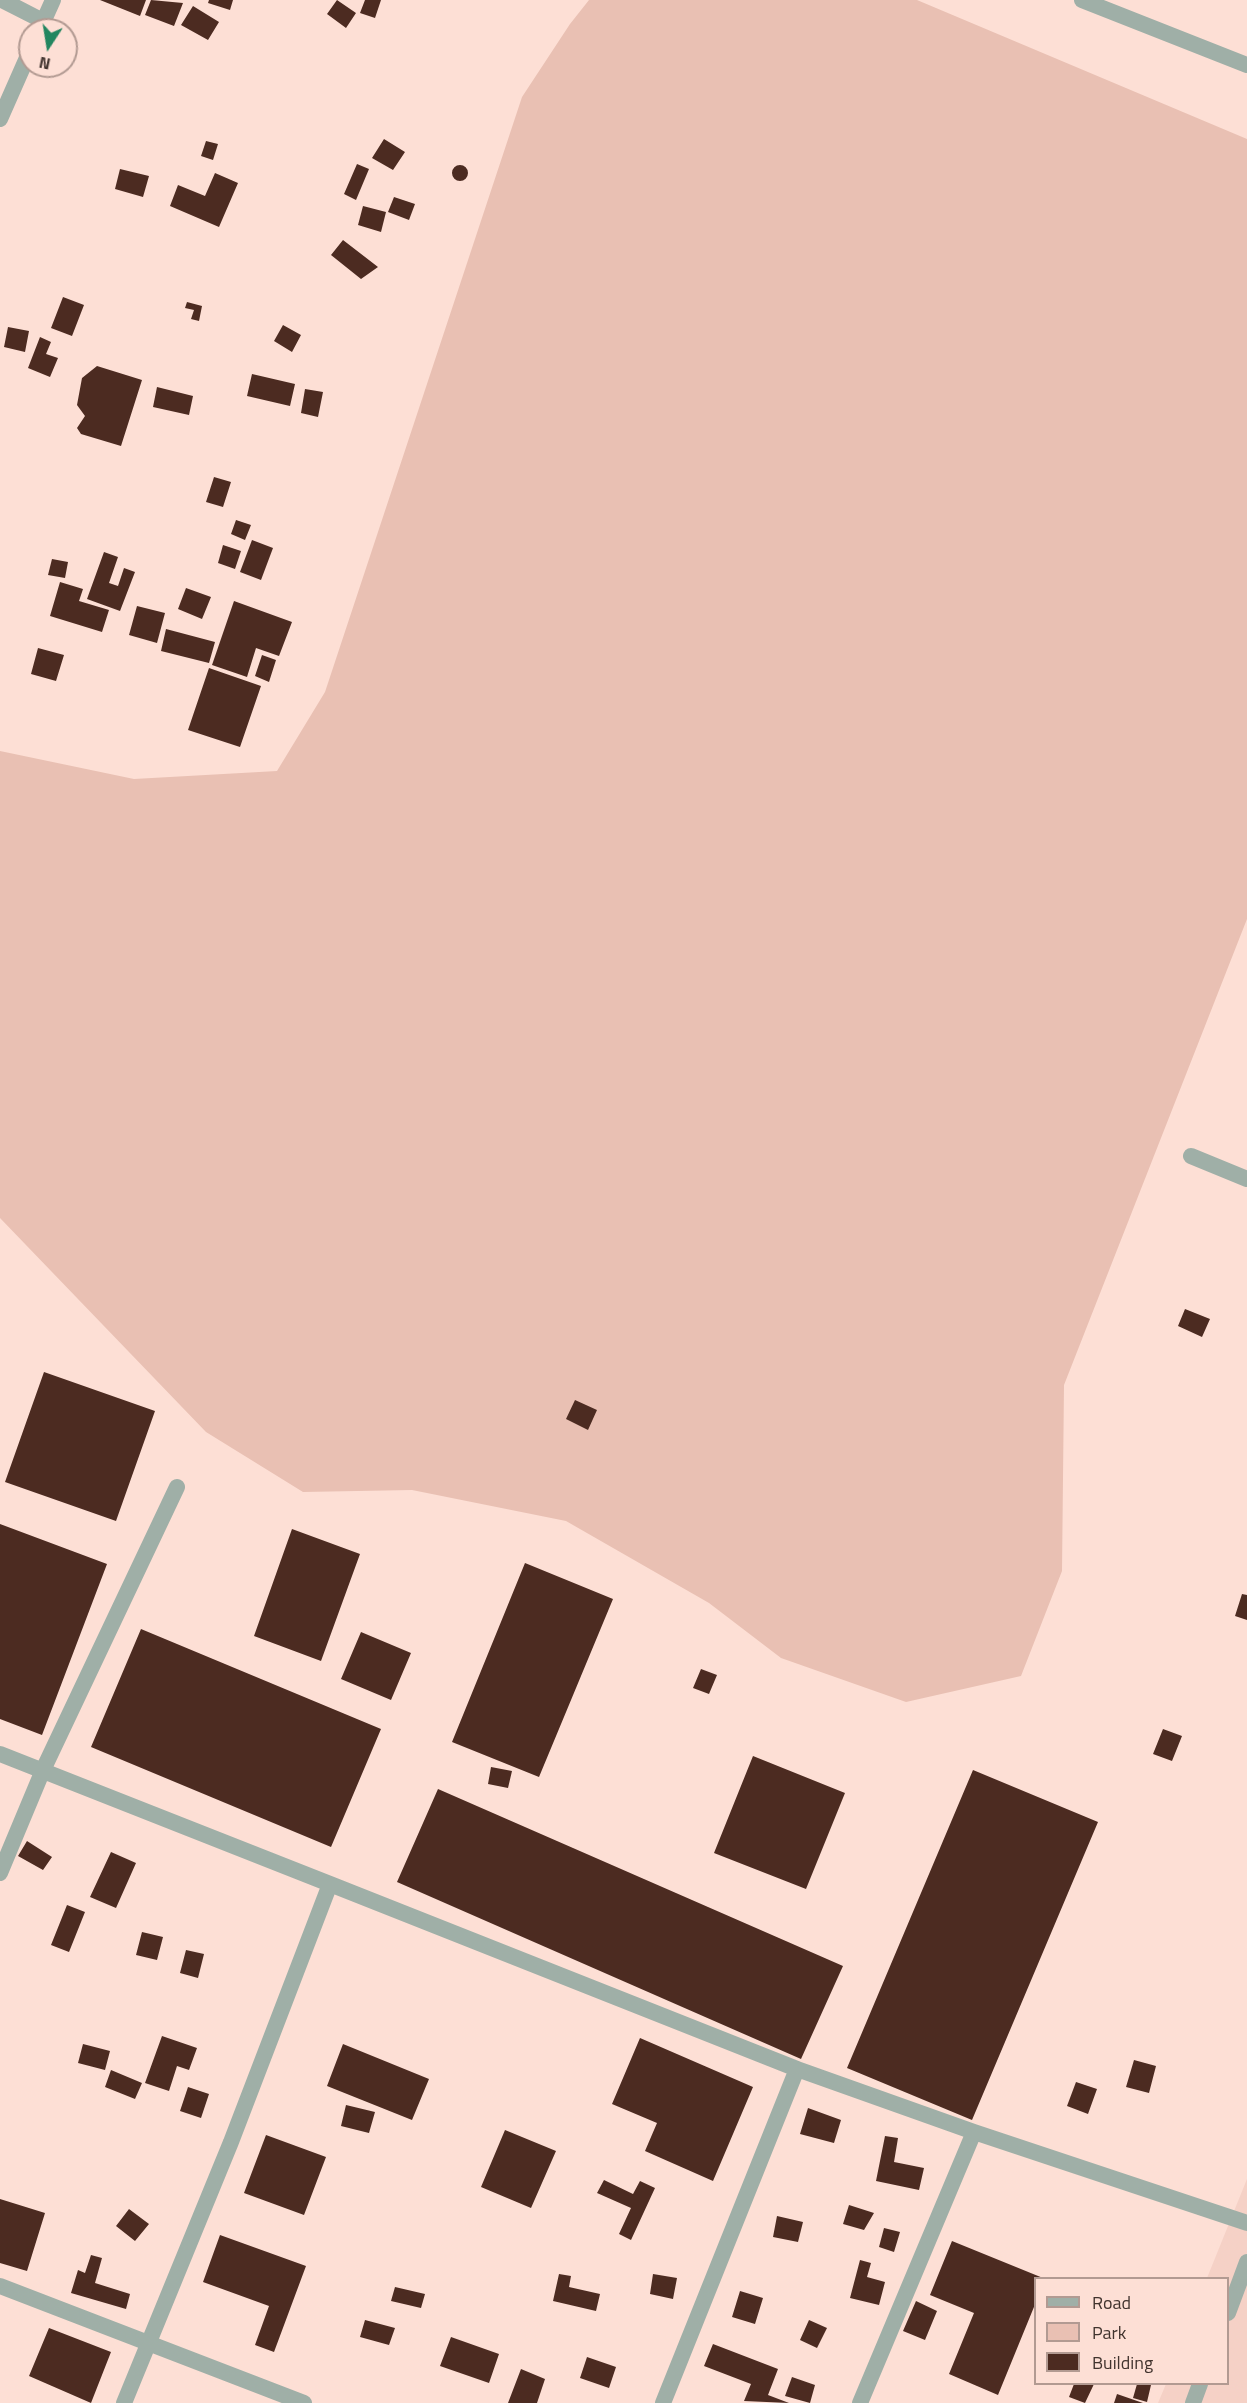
<!DOCTYPE html>
<style>
body{margin:0}
#map{position:relative;width:1247px;height:2403px;overflow:hidden;background:#fddfd5;font-family:"Titillium Web",sans-serif}
canvas{display:block}
.legend{position:absolute;left:1034px;top:2277px;width:195px;height:108px;box-sizing:border-box;background:#fddfd5;border:2px solid #b29a92;margin:0;padding:8px 10px;list-style:none;font-size:18px;color:#41332e}
.legend li{display:flex;align-items:center;gap:12px;height:30px}
.legend b{width:30px;border:2px solid #b29a92}
.north{position:absolute;left:18px;top:18px;width:60px;height:60px;box-sizing:border-box;background:#fddfd5;border:2px solid #b29a92;border-radius:50%;rotate:192deg;font-size:16px;font-weight:700;line-height:24px;text-align:center;color:#41332e}
.north::after{content:'';display:block;margin:auto;width:21px;height:27px;background:#238660;clip-path:polygon(50% 0,100% 100%,50% 72%,0 100%)}
</style>
<div id="map">
<canvas width="1247" height="2403"></canvas>
<ul class="legend">
<li><b style="height:8px;background:#9fafa7"></b>Road</li>
<li><b style="height:16px;background:#e9c0b3"></b>Park</li>
<li><b style="height:16px;background:#4c2b21"></b>Building</li>
</ul>
<div class="north">N</div>
</div>
<script>
const ctx = document.querySelector('canvas').getContext('2d');
ctx.lineJoin = 'round';
function fill(path, color) { ctx.fillStyle = color; ctx.fill(path, 'evenodd'); }
const shape = rows => new Path2D(rows.map(r => 'M' + r).join(''));
function stroke(path, color, width, dash) { ctx.strokeStyle = color; ctx.lineWidth = width; ctx.lineCap = dash ? 'butt' : 'round'; ctx.setLineDash(dash || []); ctx.stroke(path); }
const built = shape([
 [1247,2179,1247,2403,1158,2403,1166,2384,1228,2384,1228,2278,1207,2278]
]);
const green = shape([
 [589,0,917,0,1247,139,1247,919,1064,1385,1062,1571,1021,1676,906,1702,781,1658,709,1603,566,1521,412,1490,303,1492,206,1432,0,1218,0,751,134,779,277,771,325,692,522,97,570,24]
]);
const building = shape([
 [100,0,146,0,140,16],
 [151,0,183,3,174,26,145,15],
 [209,0,233,0,230,10,208,3],
 [337,0,356,13,346,28,327,14],
 [365,0,381,0,375,18,360,13],
 [193,6,219,22,208,40,181,25],
 [384,139,405,152,393,170,372,158],
 [206,141,218,144,213,160,201,156],
 [357,164,369,169,356,200,344,194],
 '452 173a8 8 0 1 1 16 0a8 8 0 1 1-16 0Z',
 [120,169,149,176,143,197,115,189],
 [215,173,238,183,219,227,170,206,178,185,205,196],
 [394,197,415,204,409,220,388,212],
 [363,206,386,212,381,232,358,225],
 [343,240,378,267,361,279,331,255],
 [63,297,84,305,72,336,51,328],
 [187,302,202,306,199,321,191,319,194,310,185,308],
 [283,325,301,335,292,352,274,341],
 [8,327,29,331,25,352,4,347],
 [40,337,51,342,46,354,58,358,50,377,28,368],
 [97,366,142,380,121,446,81,434,77,428,85,416,77,405,82,378],
 [252,374,295,384,290,406,247,396],
 [157,387,193,396,189,415,153,407],
 [305,389,323,392,318,417,301,413],
 [214,477,231,482,223,507,206,502],
 [236,520,251,525,245,540,231,534],
 [252,540,273,548,261,580,240,572],
 [223,545,241,551,235,569,218,563],
 [104,552,118,557,109,583,118,586,124,568,135,572,120,611,87,599],
 [52,559,68,562,65,578,48,575],
 [60,582,83,589,79,601,109,610,102,632,50,616],
 [186,588,211,597,202,619,178,609],
 [234,601,292,622,279,656,256,648,247,677,212,665],
 [137,606,165,613,157,643,129,635],
 [166,629,215,642,209,663,161,651],
 [38,648,64,655,56,681,31,674],
 [262,655,276,660,269,682,255,676],
 [209,668,261,686,240,747,188,730],
 [1185,1309,1210,1319,1202,1337,1178,1326],
 [44,1372,155,1411,116,1521,5,1482],
 [575,1400,597,1410,588,1430,566,1419],
 [0,1524,107,1564,42,1735,0,1719],
 [292,1529,360,1554,321,1661,254,1636],
 [525,1563,613,1599,539,1777,452,1742],
 [1242,1594,1247,1595,1247,1620,1235,1616],
 [141,1629,381,1729,331,1847,91,1747],
 [361,1632,411,1653,391,1700,341,1679],
 [701,1669,717,1675,709,1694,693,1688],
 [1163,1729,1182,1736,1172,1761,1153,1754],
 [753,1756,845,1793,806,1889,714,1853],
 [491,1767,512,1771,508,1788,488,1784],
 [973,1770,1098,1822,972,2120,847,2068],
 [438,1789,843,1966,801,2059,397,1882],
 [27,1841,52,1857,43,1870,18,1856],
 [111,1852,136,1863,116,1908,90,1897],
 [67,1905,85,1912,69,1952,51,1945],
 [142,1932,163,1937,157,1960,136,1955],
 [186,1950,204,1954,198,1978,180,1973],
 [162,2036,197,2048,189,2070,177,2066,169,2091,145,2083],
 [640,2038,753,2087,713,2181,645,2151,657,2123,612,2104],
 [83,2044,110,2051,105,2070,78,2063],
 [343,2044,429,2079,412,2120,327,2086],
 [1134,2060,1156,2066,1149,2093,1126,2087],
 [111,2070,142,2083,135,2099,105,2087],
 [1076,2082,1097,2089,1088,2114,1067,2106],
 [188,2087,209,2094,201,2118,180,2111],
 [346,2105,375,2112,369,2133,341,2126],
 [808,2108,841,2120,834,2143,800,2134],
 [505,2130,556,2151,531,2208,481,2187],
 [266,2135,326,2157,304,2215,244,2193],
 [885,2136,898,2138,894,2162,924,2168,919,2190,876,2181],
 [604,2180,633,2194,640,2181,655,2188,631,2240,619,2234,631,2208,597,2193],
 [0,2199,45,2213,27,2271,0,2263],
 [849,2205,874,2213,864,2230,843,2224],
 [129,2209,149,2224,135,2241,116,2226],
 [777,2216,803,2222,798,2242,773,2237],
 [884,2228,900,2232,894,2252,879,2247],
 [220,2235,306,2266,274,2352,255,2345,269,2306,203,2282],
 [952,2241,1043,2278,1036,2278,1036,2302,998,2395,949,2374,974,2313,930,2295],
 [91,2255,102,2258,95,2283,130,2294,126,2309,71,2293,78,2270,85,2273],
 [860,2260,871,2263,867,2277,885,2282,879,2305,850,2298],
 [559,2274,571,2276,569,2287,600,2294,596,2311,553,2301],
 [653,2274,677,2278,673,2299,650,2294],
 [395,2287,425,2294,421,2308,391,2301],
 [740,2291,763,2298,755,2324,732,2317],
 [916,2301,937,2311,925,2340,903,2331],
 [365,2320,395,2328,389,2345,360,2337],
 [809,2320,827,2328,817,2348,800,2340],
 [49,2328,111,2352,91,2403,29,2376],
 [451,2337,499,2354,489,2383,440,2366],
 [713,2344,778,2369,768,2395,789,2403,744,2401,751,2384,704,2366],
 [587,2357,616,2367,609,2388,580,2378],
 [521,2369,545,2379,537,2403,508,2403],
 [792,2377,815,2385,810,2403,785,2396],
 [1074,2384,1094,2384,1085,2403,1069,2397],
 [1137,2384,1151,2385,1147,2402,1133,2398],
 [1117,2394,1143,2403,1114,2403]
]);
const minor = shape([
 [2,0,43,21],
 [40,29,53,0],
 [0,119,30,51],
 [1191,1156,1247,1179],
 [0,1754,330,1884,231,2142,124,2403],
 [0,1873,43,1770,177,1487],
 [330,1884,797,2069,974,2132,1247,2223],
 [0,2286,304,2403],
 [1228,2313,1247,2262],
 [663,2403,797,2069],
 [860,2403,974,2132],
 [1193,2403,1200,2384]
]);
const tertiary = shape([
 [1082,0,1247,65]
]);
fill(built, '#f5d1c6');
fill(green, '#e9c0b3');
fill(building, '#4c2b21');
stroke(minor, '#9fafa7', 16);
stroke(tertiary, '#9fafa7', 16);
</script>
